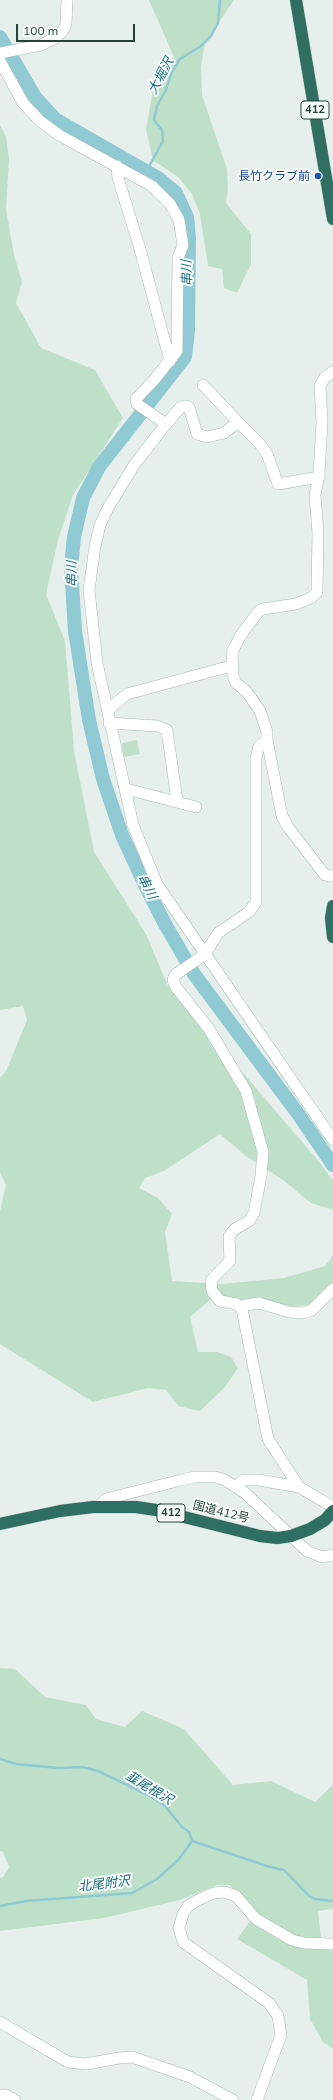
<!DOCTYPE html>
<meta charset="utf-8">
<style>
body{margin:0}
#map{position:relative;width:333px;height:2100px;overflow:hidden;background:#e6efeb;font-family:Mulish,sans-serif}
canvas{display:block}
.scale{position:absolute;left:16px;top:24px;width:119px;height:18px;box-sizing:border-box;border:2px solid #24423a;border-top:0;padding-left:5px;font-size:12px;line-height:14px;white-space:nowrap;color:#24423a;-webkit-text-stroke:3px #f7fbf9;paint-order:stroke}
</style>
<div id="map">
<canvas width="333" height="2100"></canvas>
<div class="scale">100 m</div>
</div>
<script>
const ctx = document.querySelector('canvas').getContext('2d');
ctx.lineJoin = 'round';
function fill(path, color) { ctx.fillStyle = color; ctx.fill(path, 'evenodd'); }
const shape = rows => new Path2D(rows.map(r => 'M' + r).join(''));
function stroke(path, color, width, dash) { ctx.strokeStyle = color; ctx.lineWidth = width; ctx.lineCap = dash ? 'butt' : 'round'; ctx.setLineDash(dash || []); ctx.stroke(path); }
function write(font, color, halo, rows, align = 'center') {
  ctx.font = font + ' Mulish,"Noto Sans JP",sans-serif'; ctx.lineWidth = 4; ctx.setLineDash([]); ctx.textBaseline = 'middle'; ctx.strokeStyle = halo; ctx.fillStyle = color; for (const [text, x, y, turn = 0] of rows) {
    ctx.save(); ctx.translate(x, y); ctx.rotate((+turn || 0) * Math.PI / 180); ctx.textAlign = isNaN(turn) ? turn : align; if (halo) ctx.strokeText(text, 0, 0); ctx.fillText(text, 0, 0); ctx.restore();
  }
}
const green = shape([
 [149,0,234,0,205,43,201,67,202,95,227,169,228,188,226,203,251,234,251,264,237,293,224,288,222,269,208,266,200,214,192,194,178,177,153,160,146,130,152,95,157,74,174,57],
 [0,125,6,136,9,159,6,209,14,255,22,282,16,303,41,348,95,370,123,418,73,495,58,540,46,594,65,641,74,751,94,852,146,934,167,984,321,1164,333,1181,333,1210,311,1203,283,1180,247,1157,220,1134,164,1171,145,1178,139,1188,158,1198,172,1214,165,1232,172,1281,222,1284,284,1278,325,1266,333,1255,333,1282,309,1305,253,1308,237,1301,210,1300,190,1317,198,1352,217,1352,231,1357,238,1368,225,1387,200,1411,178,1406,166,1390,148,1388,93,1402,0,1344,0,1211,6,1185,0,1172,0,1078,6,1071,27,1020,23,1006,0,1010],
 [137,740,140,754,124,757,122,743],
 [0,1668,15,1669,45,1697,86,1705,96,1719,125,1727,142,1711,184,1729,233,1785,271,1781,315,1802,333,1785,333,1909,318,1911,322,1948,333,1947,333,2049,323,2042,310,2019,307,1980,237,1939,254,1916,230,1885,217,1885,180,1900,104,1918,0,1931,0,1878,3,1877,9,1867,3,1852,0,1851]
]);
const stream = shape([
 [147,170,163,141,162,130,154,120,157,106,166,90,171,74,180,59,201,46,211,36,218,23,220,0],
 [0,1759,16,1764,58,1768,82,1767,98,1771,150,1796,165,1806,182,1827,189,1832,192,1841],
 [192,1841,267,1866,284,1870,309,1896,315,1899,333,1901],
 [0,1906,26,1901,132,1893,157,1879,179,1859,192,1841]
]);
const river = shape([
 [0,37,35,97,55,119,158,178,176,193,187,217,189,238,188,330,185,357,99,467,83,498,74,537,71,567,75,631,89,720,103,779,122,835,145,885,165,924,194,974,299,1115,333,1165]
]);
const minor = shape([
 [0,53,41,45,56,38,64,29,66,24,67,0],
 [0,61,23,103,40,121,59,135,152,186,170,204,179,220,183,245,178,258,177,351,154,380,136,399,137,404,166,424,134,465,108,508,100,525,95,546,89,590,97,663,133,825,157,884,333,1140],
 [117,166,118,178,140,249,170,361],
 [203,385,238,422],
 [166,424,181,407,186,406,189,407,197,434,207,437,224,433,238,422,259,443,267,454,278,484,319,477],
 [108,710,127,694,231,666],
 [109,723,157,726,167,730,177,801],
 [267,740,267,732,260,711,247,692,236,683,233,676,232,652,241,635,259,611,263,609,296,604,311,598,317,592,318,533,315,495,319,475,322,422,320,386,325,377,333,372],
 [126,789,196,807],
 [333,876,325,875,288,827,282,816,267,740,259,746,256,758,256,902,249,912,218,933,205,954,175,975,173,980,176,987,209,1029,246,1091,263,1152,261,1176,254,1213,249,1221,235,1229,229,1236,230,1261,214,1277,211,1281,212,1291,220,1301,237,1304,242,1309,268,1439,299,1487,333,1507],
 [240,1306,259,1303,289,1312,304,1313,312,1310,333,1289],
 [236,1486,244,1480,259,1480,299,1487],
 [98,1507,106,1499,181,1480,195,1477,215,1477,225,1480,245,1493,307,1551,322,1557,333,1555],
 [0,2022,68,2062,86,2064,119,2058,132,2057,190,2077,233,2100],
 [0,2096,6,2095,15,2100],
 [257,2100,281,2035,278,2016,269,2003,183,1942,179,1928,183,1914,188,1906,198,1900,214,1893,225,1892,236,1896,256,1919,292,1940,304,1943,333,1944]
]);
const highway = shape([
 [296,0,333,219],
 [333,906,331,918,333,937],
 [0,1524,60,1511,93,1507,136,1507,156,1510,260,1536,277,1538,291,1536,310,1529,325,1520,333,1511]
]);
const markers = [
 [318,176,4,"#1a4fb4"]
];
const shields = [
 [315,110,28],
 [171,1513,28]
];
const shieldNames = [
 ["412",315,110],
 ["412",171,1513]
];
const transitNames = [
 ["長竹クラブ前",310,176]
];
const streetNames = [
 ["国道412号",221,1512,14]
];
const waterNames = [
 ["大堀沢",161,76,-62],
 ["串川",187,273,-91],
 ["串川",72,574,-90],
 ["串川",147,887,63],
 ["韮尾根沢",149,1788,31],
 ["北尾附沢",104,1884,-7]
];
fill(green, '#bfe0c8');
stroke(stream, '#8ec9d4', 2.5);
stroke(river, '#8ec9d4', 14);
stroke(minor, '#a8b8b2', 12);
stroke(highway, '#c2cac8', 13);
stroke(minor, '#fff', 11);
stroke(highway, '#2f6f62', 12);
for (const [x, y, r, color] of markers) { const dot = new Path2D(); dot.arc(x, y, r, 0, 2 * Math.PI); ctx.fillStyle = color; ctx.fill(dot); stroke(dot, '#f7fbf9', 1.5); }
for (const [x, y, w] of shields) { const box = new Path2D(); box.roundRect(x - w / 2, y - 9, w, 18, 3); ctx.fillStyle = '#f7fbf9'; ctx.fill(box); stroke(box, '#24423a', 1); }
write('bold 11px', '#24423a', null, shieldNames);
write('12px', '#164399', '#f7fbf9', transitNames, 'right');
write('12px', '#24423a', '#f7fbf9', streetNames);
write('italic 13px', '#1c6f80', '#f7fbf9', waterNames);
</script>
